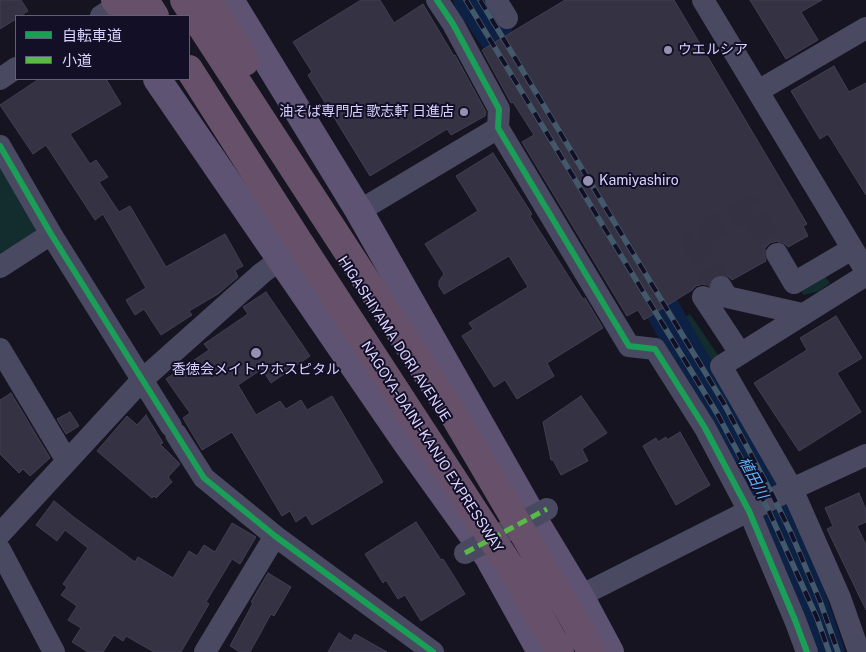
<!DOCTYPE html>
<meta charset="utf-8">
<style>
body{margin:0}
#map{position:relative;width:866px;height:652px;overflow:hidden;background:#161421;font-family:"Public Sans","Noto Sans JP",sans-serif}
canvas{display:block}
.legend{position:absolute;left:15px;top:15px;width:175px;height:65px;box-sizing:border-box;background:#130f26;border:1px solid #625e7d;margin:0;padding:6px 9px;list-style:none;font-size:15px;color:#d9d4ff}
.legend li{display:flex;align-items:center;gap:10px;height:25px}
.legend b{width:25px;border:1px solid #625e7d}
</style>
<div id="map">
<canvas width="866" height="652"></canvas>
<ul class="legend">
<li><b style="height:6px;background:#1a9f57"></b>自転車道</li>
<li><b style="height:6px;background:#58b947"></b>小道</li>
</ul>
</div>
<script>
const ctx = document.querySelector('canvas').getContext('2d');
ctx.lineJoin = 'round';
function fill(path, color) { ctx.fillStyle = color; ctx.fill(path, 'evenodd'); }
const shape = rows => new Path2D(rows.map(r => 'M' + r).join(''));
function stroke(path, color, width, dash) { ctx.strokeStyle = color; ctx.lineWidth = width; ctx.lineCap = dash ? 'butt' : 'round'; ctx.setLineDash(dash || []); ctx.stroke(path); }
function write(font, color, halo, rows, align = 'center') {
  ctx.font = font + ' "Public Sans","Noto Sans JP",sans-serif'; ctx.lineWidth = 4; ctx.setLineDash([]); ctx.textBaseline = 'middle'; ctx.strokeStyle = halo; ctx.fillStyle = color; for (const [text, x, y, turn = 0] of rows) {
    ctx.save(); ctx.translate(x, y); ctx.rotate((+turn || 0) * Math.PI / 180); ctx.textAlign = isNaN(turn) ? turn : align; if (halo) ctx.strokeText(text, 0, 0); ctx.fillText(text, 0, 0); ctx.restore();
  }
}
const green = shape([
 [0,165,36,226,35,234,0,254],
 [824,275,830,283,819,291,803,295,802,292,806,287],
 [690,314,718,355,711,360,684,318]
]);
const river = shape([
 [471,0,496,36],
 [663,310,752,471,779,526,803,581,827,652]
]);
const building = shape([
 [0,0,21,0,28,11,20,16,16,16,16,19,0,29,0,0],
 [361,0,380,0,394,23,423,4,454,56,455,55,486,112,485,116,451,135,447,129,370,176,308,75,312,72,293,42,361,0],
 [565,0,674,0,807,224,803,226,808,236,788,247,784,243,777,241,770,243,765,248,764,254,766,261,732,280,727,275,720,274,715,276,710,280,708,285,702,284,696,286,692,290,644,320,638,310,627,316,522,142,534,135,513,102,511,103,482,50,565,0],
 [750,0,822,0,801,12,818,40,786,59,750,0],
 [834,66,849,92,866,83,866,195,828,134,820,139,791,91,834,66],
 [39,79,106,79,121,104,70,134,90,164,96,160,108,177,99,182,119,212,130,206,166,267,225,234,243,266,235,270,238,277,218,294,189,311,192,315,161,335,144,309,135,315,126,300,146,288,103,214,95,220,46,145,33,154,0,105,39,79],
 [493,153,532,214,530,216,583,299,585,298,603,328,547,363,554,376,517,399,505,380,494,387,462,336,473,329,469,323,528,287,509,256,444,294,439,286,439,281,444,274,425,244,478,211,456,176,493,153],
 [266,292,310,356,271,383,262,369,238,385,256,415,280,401,286,409,301,400,307,410,332,396,383,482,312,525,306,515,296,522,290,511,282,516,232,432,202,450,183,418,190,413,166,379,209,350,204,344,248,314,243,307,266,292],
 [836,316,862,358,837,373,861,412,799,451,754,383,807,350,800,338,836,316],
 [11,393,50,458,30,476,23,469,19,473,0,454,0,400,11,393],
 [581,396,607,433,582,449,588,461,561,475,553,460,551,460,543,422,581,396],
 [70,412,79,426,66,434,57,419,70,412],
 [146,415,163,443,160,444,180,464,168,477,172,482,156,498,154,496,152,498,97,451,127,416,137,425,146,415],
 [680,432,710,485,676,505,643,446,656,438,658,442,666,437,667,440,680,432],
 [859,493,866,510,866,522,857,526,866,545,866,610,827,529,833,526,825,508,859,493],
 [54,501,75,518,135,562,138,557,173,578,189,551,197,556,204,545,215,552,232,523,256,537,240,564,232,559,206,602,209,604,181,652,154,652,126,636,123,641,114,635,103,652,88,652,72,642,81,628,68,620,77,606,61,595,67,587,63,584,88,548,65,530,57,541,36,525,54,501],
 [416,522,441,560,443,559,465,594,421,621,405,595,398,599,386,580,383,583,365,554,416,522],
 [268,573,291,587,274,616,271,614,250,652,240,652,230,646,253,603,251,602,268,573],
 [339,633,351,641,355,634,387,652,328,652,339,633]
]);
const minorTunnel = shape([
 [721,287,693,240,749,207,777,254]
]);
const minor = shape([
 [437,0,453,24,499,109,498,128,629,346,655,349,705,428,749,511,795,620,807,652],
 [496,0,507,18],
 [703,0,866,271],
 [101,16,126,0],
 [0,79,16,68],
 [758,91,866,28],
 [0,146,51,234,171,426],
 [359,211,498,128],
 [777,254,794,283,852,249],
 [0,267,51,234],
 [721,287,727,297,802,314],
 [703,297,740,353],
 [0,349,67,461],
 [176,434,204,478,275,536,433,652],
 [0,534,142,380,262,273,281,259],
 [0,550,54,652],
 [580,596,792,489,866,455],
 [205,652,275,536],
 [859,652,840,598,792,489,721,366,866,275]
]);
const major = shape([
 [230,0,359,211,530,512],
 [157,79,406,442,487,555],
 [514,499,539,528,580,596,610,652],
 [479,536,490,560,541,652]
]);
const highway = shape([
 [145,0,155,16],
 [184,0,453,414],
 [209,0,245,62],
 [189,69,301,245]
]);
const rail = shape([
 [466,0,718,415,767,507,817,618,829,652],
 [480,0,723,402,772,494,791,533,820,601,838,652]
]);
const minorBridge = shape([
 [465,553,547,509]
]);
const highwayBridge = shape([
 [115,0,128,16],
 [301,245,515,574,560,652],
 [453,414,577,625,591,652]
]);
const quiet = shape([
 [465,553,547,509]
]);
const cycleway = shape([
 [437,0,453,24,499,109,498,128,629,346,655,349,705,428,749,511,795,620,807,652],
 [0,146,51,234,204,478,275,536,433,652]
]);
const markers = [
 [668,50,5,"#9591b1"],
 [464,112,5,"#9591b1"],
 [588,181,6,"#9591b1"],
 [256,353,6,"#9591b1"]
];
const poiNames = [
 ["ウエルシア",678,50],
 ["油そば専門店 歌志軒 日進店",454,112,"right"],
 ["Kamiyashiro",599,181],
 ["香徳会メイトウホスピタル",256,370,"center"]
];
const streetNames = [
 ["HIGASHIYAMA DORI AVENUE",394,339,57],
 ["NAGOYA-DAINI-KANJO EXPRESSWAY",432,447,57]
];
const waterNames = [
 ["植田川",753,478,62]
];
fill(green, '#132c2d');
stroke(river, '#0d2144', 35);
fill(building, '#343243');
stroke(building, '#433f54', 1);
stroke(minorTunnel, '#333142', 22, [22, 11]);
stroke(minor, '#4a4962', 22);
stroke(major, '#5e5373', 28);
stroke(highway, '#67516a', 28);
stroke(rail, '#43596b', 5.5);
stroke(rail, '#130f26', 4, [11]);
stroke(minorBridge, '#4a4962', 22);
stroke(highwayBridge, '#67516a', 28);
stroke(quiet, '#58b947', 5, [10, 5]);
stroke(cycleway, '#1a9f57', 6);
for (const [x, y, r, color] of markers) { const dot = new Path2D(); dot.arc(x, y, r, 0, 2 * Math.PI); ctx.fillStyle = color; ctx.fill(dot); stroke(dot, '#130f26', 2); }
write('14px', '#d9d4ff', '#130f26', poiNames, 'left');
write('14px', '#d9d4ff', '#130f26', streetNames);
write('italic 15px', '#62b6ff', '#130f26', waterNames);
</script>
